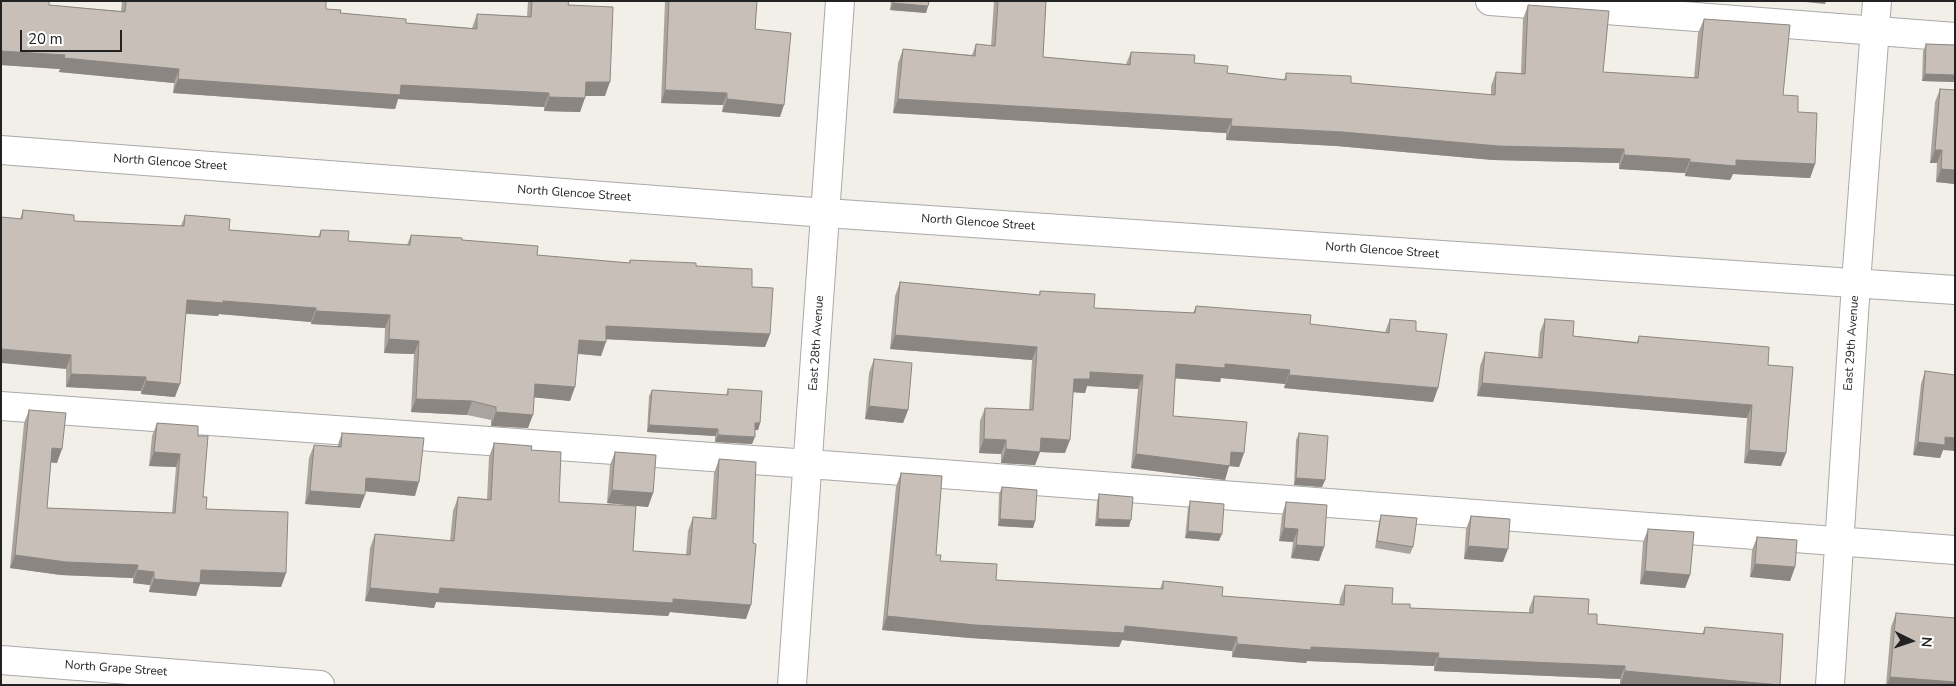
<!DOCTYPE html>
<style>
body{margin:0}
#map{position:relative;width:1956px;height:686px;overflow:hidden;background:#f2efe9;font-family:"Nunito Sans",sans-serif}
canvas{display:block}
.frame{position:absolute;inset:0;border:2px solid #222;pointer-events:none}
.north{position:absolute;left:1886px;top:616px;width:50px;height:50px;-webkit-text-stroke:4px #fff;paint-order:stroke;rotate:94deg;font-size:14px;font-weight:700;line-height:20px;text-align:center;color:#222}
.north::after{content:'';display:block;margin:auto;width:18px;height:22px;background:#222;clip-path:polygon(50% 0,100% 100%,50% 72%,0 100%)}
.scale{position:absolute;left:20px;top:30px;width:102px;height:22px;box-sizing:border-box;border:2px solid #222;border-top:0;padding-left:6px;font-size:15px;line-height:18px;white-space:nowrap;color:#222;-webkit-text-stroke:4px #fff;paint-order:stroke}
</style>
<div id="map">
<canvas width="1956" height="686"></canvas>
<div class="frame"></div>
<div class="north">N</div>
<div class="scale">20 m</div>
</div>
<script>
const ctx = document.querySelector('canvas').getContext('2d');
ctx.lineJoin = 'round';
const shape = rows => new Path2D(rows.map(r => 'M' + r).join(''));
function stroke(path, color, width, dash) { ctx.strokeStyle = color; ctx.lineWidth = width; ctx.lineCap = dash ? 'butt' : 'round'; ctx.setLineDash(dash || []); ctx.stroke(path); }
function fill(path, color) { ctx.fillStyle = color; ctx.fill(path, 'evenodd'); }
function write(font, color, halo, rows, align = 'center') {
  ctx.font = font + ' "Nunito Sans",sans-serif'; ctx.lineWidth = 4.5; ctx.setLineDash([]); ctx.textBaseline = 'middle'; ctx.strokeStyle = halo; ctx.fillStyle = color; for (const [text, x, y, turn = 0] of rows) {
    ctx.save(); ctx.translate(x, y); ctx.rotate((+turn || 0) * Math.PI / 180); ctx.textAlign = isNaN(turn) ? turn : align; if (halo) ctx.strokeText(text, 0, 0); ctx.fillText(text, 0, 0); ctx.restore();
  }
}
const minor = shape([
 [1490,1,1955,37],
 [1,150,826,213,1955,290],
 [1,406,809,464,1955,550],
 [1,660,320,685],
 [792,685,840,1],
 [1830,685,1856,283,1877,1]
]);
const wall = shape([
 [1,1,121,11,122,1,326,1,326,9,340,13,406,23,472,28,477,14,527,16,528,1,569,1,568,5,605,96,585,96,580,112,544,111,544,107,398,99,395,109,173,93,174,83,59,72,60,69,1,65],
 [665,1,757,1,755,29,780,117,722,112,723,105,661,103],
 [891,1,929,1,926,13,890,10],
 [994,1,1046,1,1043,57,1126,64,1131,52,1194,63,1227,73,1284,80,1286,73,1351,83,1491,95,1491,86,1496,72,1521,73,1523,19,1528,5,1603,72,1694,78,1698,33,1704,19,1783,95,1798,112,1815,164,1810,178,1733,174,1730,180,1685,176,1685,173,1619,169,1619,163,1493,160,1337,146,1226,140,1226,133,893,113,898,63,903,49,972,55,976,44,991,46],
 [1926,44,1955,45,1955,82,1922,81,1923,51],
 [1940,89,1955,184,1936,182,1937,163,1930,163,1935,102],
 [23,210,74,221,181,226,185,215,229,230,318,237,321,230,348,241,407,245,411,235,462,240,537,255,629,263,630,260,696,266,752,287,770,334,765,347,606,339,601,356,577,354,570,401,534,397,528,428,491,426,491,420,467,415,411,412,414,354,384,353,385,328,311,324,311,322,219,314,218,316,186,314,175,397,141,394,141,391,66,387,66,369,20,219],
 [900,282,1039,295,1040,291,1094,308,1193,313,1196,306,1310,324,1385,332,1390,319,1416,331,1438,388,1433,402,1284,388,1285,384,1221,378,1220,382,1175,378,1173,416,1244,453,1239,467,1229,466,1225,480,1131,468,1138,389,1087,386,1085,393,1073,392,1065,453,1040,452,1035,465,1001,463,1001,454,979,453,980,421,985,408,1029,410,1032,360,890,349,895,296],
 [1545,319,1573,336,1637,342,1639,336,1768,365,1786,453,1781,466,1744,463,1747,418,1477,396,1480,366,1485,352,1538,357,1540,332],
 [874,359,908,410,903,423,865,419,869,373],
 [1925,371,1943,450,1940,458,1913,455,1921,384],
 [728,389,760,423,758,430,755,430,752,444,715,442,715,436,647,432,649,396,652,390,726,395],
 [29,410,57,463,51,462,47,508,172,513,176,467,149,466,152,436,157,423,198,436,203,497,206,509,286,573,281,587,200,584,196,596,149,592,150,585,133,583,133,578,61,575,10,568,24,423],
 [342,433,415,496,365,491,360,508,305,504,309,458,314,445,337,447],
 [1299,433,1325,480,1322,487,1294,485,1296,440],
 [494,443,531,450,559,502,633,551,686,555,688,531,693,517,711,519,714,473,719,459,746,619,670,612,668,616,436,602,434,608,365,601,370,548,375,534,450,541,453,511,458,497,487,499,489,457],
 [615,452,653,493,648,507,607,503,610,465],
 [901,473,936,555,940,561,996,580,1160,589,1163,581,1222,596,1339,605,1340,599,1345,585,1392,604,1410,608,1529,613,1529,609,1534,596,1588,614,1597,624,1702,634,1705,627,1779,685,1620,685,1620,679,1434,671,1434,666,1307,661,1306,663,1232,657,1232,651,1122,640,1119,647,970,638,882,630,896,486],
 [1002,487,1035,521,1033,528,998,526,999,494],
 [1099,494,1129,527,1095,526,1097,501],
 [1190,501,1219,541,1185,538,1188,508],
 [1286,502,1324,547,1319,561,1291,558,1293,542,1279,541,1282,515],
 [1381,515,1413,547,1410,554,1375,548,1379,522],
 [1471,516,1503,562,1464,559,1466,529],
 [1648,529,1690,575,1685,588,1640,584,1643,542],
 [1757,537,1795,567,1790,581,1750,577,1752,550],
 [1896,613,1955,685,1886,685,1891,627]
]);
const shadedWall = shape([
 [1796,1,1826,1,1825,4],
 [893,3,928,6,926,13,890,10],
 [1,51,65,55,60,69,1,65],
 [64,58,179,69,174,83,59,72],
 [1925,74,1955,75,1955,82,1922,81],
 [178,79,401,85,549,93,544,107,398,99,395,109,173,93],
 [586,82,610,82,605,96,581,96],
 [665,90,727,93,723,105,661,103],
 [549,97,585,98,580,112,544,111],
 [727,99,784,105,780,117,722,112],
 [898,99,1232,119,1226,133,893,113],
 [1231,126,1343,132,1624,149,1619,163,1493,160,1337,146,1226,140],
 [1935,150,1942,150,1937,163,1930,163],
 [1624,155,1690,159,1685,173,1619,169],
 [1736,160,1815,164,1810,178,1733,174,1730,180,1685,176,1690,162],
 [1941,169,1955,170,1955,184,1936,182],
 [187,300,223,301,316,308,311,322,219,314,218,316,182,313],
 [316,311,390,315,385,328,311,324],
 [606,326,770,334,765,347,602,339],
 [895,335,1037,347,1032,360,890,349],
 [389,339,419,341,414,354,384,353],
 [579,340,606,342,601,356,574,353],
 [1,349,71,355,66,369,1,363],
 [1176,364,1225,364,1290,370,1285,384,1221,378,1220,382,1171,378],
 [1090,372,1143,375,1138,389,1087,386,1085,393,1069,392,1074,379],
 [71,374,146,377,141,391,66,387],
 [1289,375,1438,388,1433,402,1284,388],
 [146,381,180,384,175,397,141,394],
 [1482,383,1752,405,1747,418,1477,396],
 [535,384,575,387,570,401,530,397],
 [416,399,472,401,467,415,411,412],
 [869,406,908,410,903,423,865,419],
 [496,412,533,415,528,428,491,426],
 [755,423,760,423,758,430,753,430],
 [649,425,718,429,715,436,647,432],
 [718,435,755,437,752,444,715,442],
 [1945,437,1955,438,1955,451,1943,450,1940,458,1913,455,1918,442],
 [1041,438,1070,440,1065,453,1040,452,1035,465,1001,463,1006,449],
 [984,439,1006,440,1001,454,979,453],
 [52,448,62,449,57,463,47,462],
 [1749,450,1786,453,1781,466,1744,463],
 [154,452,180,454,176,467,149,466],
 [1231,452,1244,453,1239,467,1229,466,1225,480,1131,468,1136,454],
 [366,478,419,482,415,496,362,491],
 [1296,478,1325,480,1322,487,1294,485],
 [612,490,653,493,648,507,607,503],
 [310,491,365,495,360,508,305,504],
 [1000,519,1035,521,1033,528,998,526],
 [1098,519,1131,520,1129,527,1095,526],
 [1284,528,1298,529,1293,542,1279,541],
 [1188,531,1222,534,1219,541,1185,538],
 [1296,545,1324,547,1319,561,1291,558],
 [1468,546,1508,549,1503,562,1464,559],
 [15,555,138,565,133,578,61,575,10,568],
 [1755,564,1795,567,1790,581,1750,577],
 [137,570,154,572,150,585,133,583],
 [201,570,286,573,281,587,200,584,196,596,149,592,154,579],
 [1645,571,1690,575,1685,588,1640,584],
 [370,588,440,588,673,599,751,605,746,619,670,612,668,616,436,602,434,608,365,601],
 [887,616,1125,626,1237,637,1232,651,1122,640,1119,647,970,638,882,630],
 [1237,644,1311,647,1439,653,1434,666,1307,661,1306,663,1232,657],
 [1438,658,1625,666,1620,679,1434,671],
 [1625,671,1779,685,1620,685],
 [1890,677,1955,682,1955,685,1887,685]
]);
const building = shape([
 [1,1,49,1,49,5,125,12,126,1,326,1,326,9,341,10,340,13,406,19,406,23,477,29,477,14,531,17,532,1,569,1,568,5,613,7,610,82,586,82,585,98,549,97,549,93,401,85,400,95,178,79,179,69,64,58,65,55,1,51,1,1],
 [669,1,757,1,755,29,791,33,784,105,727,99,727,93,665,90,669,1],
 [893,1,929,1,928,6,893,3,893,1],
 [998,1,1046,1,1043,57,1130,65,1131,52,1195,55,1194,63,1228,66,1227,73,1286,80,1286,73,1351,76,1351,83,1495,95,1496,72,1525,74,1528,5,1609,11,1603,72,1698,78,1704,19,1790,25,1783,95,1798,96,1798,112,1817,113,1815,164,1736,160,1736,166,1690,162,1690,159,1624,155,1624,149,1498,146,1343,132,1231,126,1232,119,898,99,903,49,975,56,976,44,995,46,998,1],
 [1926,44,1955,45,1955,75,1925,74,1926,44],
 [1940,89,1955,90,1955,170,1941,169,1942,150,1935,150,1940,89],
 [23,210,74,215,74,221,184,226,185,215,230,219,229,230,320,237,321,230,349,231,348,241,410,245,411,235,462,238,462,240,538,246,537,255,630,263,630,260,696,263,696,266,752,269,752,287,773,288,770,334,606,326,606,342,579,340,575,387,535,384,533,415,496,412,496,407,472,401,416,399,419,341,389,339,390,315,316,311,316,308,223,301,223,303,187,300,180,384,146,381,146,377,71,374,71,355,1,349,1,217,22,219,23,210],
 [900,282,1040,295,1040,291,1095,294,1094,308,1195,313,1196,306,1311,315,1310,324,1389,333,1390,319,1416,321,1416,331,1447,334,1438,388,1289,375,1290,370,1225,364,1225,368,1176,364,1173,416,1247,422,1244,453,1231,452,1230,466,1136,454,1143,375,1090,372,1090,379,1074,379,1070,440,1041,438,1040,452,1006,449,1006,440,984,439,985,408,1033,410,1037,347,895,335,900,282],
 [1545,319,1574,321,1573,336,1638,343,1639,336,1769,347,1768,365,1793,367,1786,453,1749,450,1752,405,1482,383,1485,352,1542,358,1545,319],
 [874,359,912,363,908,410,869,406,874,359],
 [1925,371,1955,375,1955,438,1945,437,1945,445,1918,442,1925,371],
 [728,389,762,391,760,423,755,423,755,437,718,435,718,429,649,425,652,390,728,395,728,389],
 [29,410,66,413,62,449,52,448,47,508,175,513,180,454,154,452,157,423,198,426,198,436,208,436,203,497,207,497,206,509,288,512,286,573,201,570,200,583,154,579,154,572,137,570,138,565,66,562,15,555,29,410],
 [342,433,424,438,419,482,366,478,365,495,310,491,314,445,341,447,342,433],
 [1299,433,1328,436,1325,480,1296,478,1299,433],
 [494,443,532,446,531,450,561,452,559,502,636,506,633,551,690,555,693,517,716,519,719,459,756,462,753,543,756,544,751,605,673,599,673,603,440,588,439,594,370,588,375,534,454,541,458,497,491,500,494,443],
 [615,452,656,455,653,493,612,490,615,452],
 [901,473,942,476,936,555,941,555,940,561,997,564,996,580,1163,589,1163,581,1223,587,1222,596,1344,605,1345,585,1393,588,1392,604,1410,604,1410,608,1533,613,1534,596,1589,599,1588,614,1597,614,1597,624,1704,634,1705,627,1783,634,1780,685,1625,671,1625,666,1438,658,1439,653,1311,647,1311,650,1237,644,1237,637,1125,626,1124,633,975,625,887,616,901,473],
 [1002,487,1037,490,1035,521,1000,519,1002,487],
 [1099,494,1133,497,1131,520,1098,519,1099,494],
 [1190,501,1224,504,1222,534,1188,531,1190,501],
 [1286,502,1327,505,1324,547,1296,545,1298,529,1284,528,1286,502],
 [1381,515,1417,518,1413,547,1377,541,1381,515],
 [1471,516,1510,519,1508,549,1468,546,1471,516],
 [1648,529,1694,532,1690,575,1645,571,1648,529],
 [1757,537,1797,540,1795,567,1755,564,1757,537],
 [1896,613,1955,618,1955,682,1890,677,1896,613]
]);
const streetNames = [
 ["North Glencoe Street",170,163,4],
 ["North Glencoe Street",574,194,4],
 ["North Glencoe Street",978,223,4],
 ["North Glencoe Street",1382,251,4],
 ["East 28th Avenue",817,343,-86],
 ["East 29th Avenue",1852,343,-86],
 ["North Grape Street",116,669,4]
];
stroke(minor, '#a9a9a9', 30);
stroke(minor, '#fff', 28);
fill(wall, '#aba49e');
fill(shadedWall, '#8b8681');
fill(building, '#c7bfb8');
stroke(building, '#8b8681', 1);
write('12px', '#222', '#fff', streetNames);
</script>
